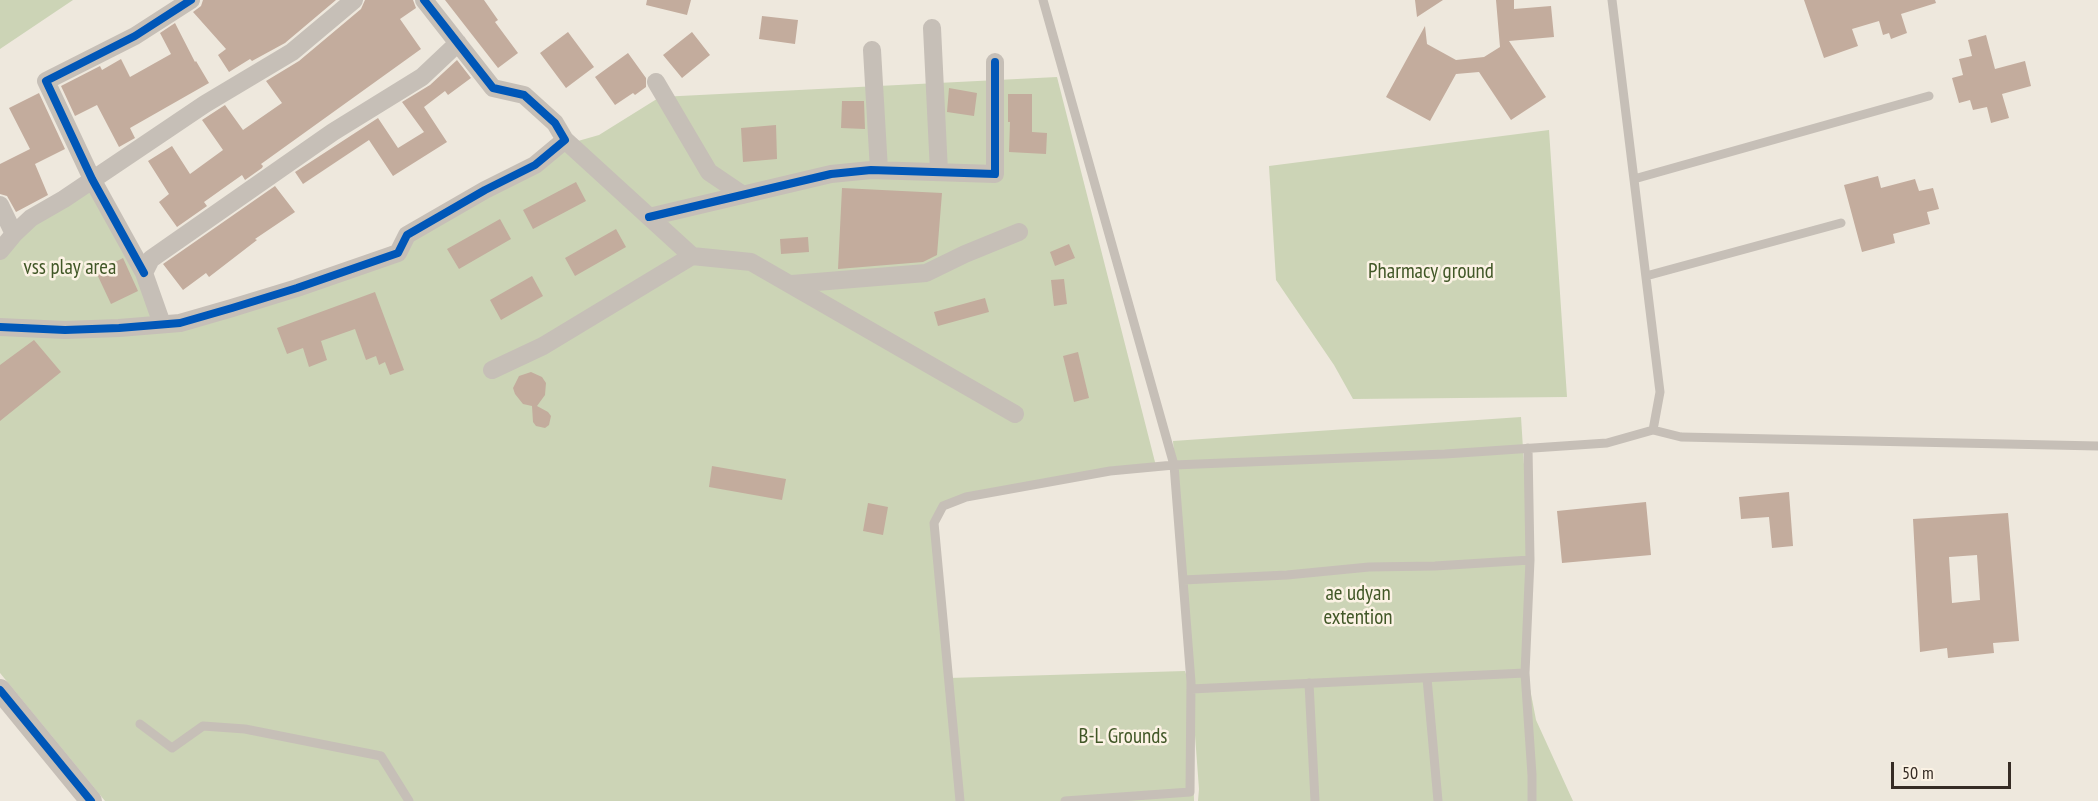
<!DOCTYPE html>
<style>
body{margin:0}
#map{position:relative;width:2098px;height:801px;overflow:hidden;background:#eee8dd;font-family:"PT Sans Narrow",sans-serif}
canvas{display:block}
.scale{position:absolute;left:1891px;top:762px;width:120px;height:27px;box-sizing:border-box;border:3px solid #362c25;border-top:0;padding-left:8px;font-size:18px;line-height:21px;white-space:nowrap;color:#362c25;-webkit-text-stroke:4px #fbf2e4;paint-order:stroke}
</style>
<div id="map">
<canvas width="2098" height="801"></canvas>
<div class="scale">50 m</div>
</div>
<script>
const ctx = document.querySelector('canvas').getContext('2d');
ctx.lineJoin = 'round';
function fill(path, color) { ctx.fillStyle = color; ctx.fill(path, 'evenodd'); }
const shape = rows => new Path2D(rows.map(r => 'M' + r).join(''));
function stroke(path, color, width, dash) { ctx.strokeStyle = color; ctx.lineWidth = width; ctx.lineCap = dash ? 'butt' : 'round'; ctx.setLineDash(dash || []); ctx.stroke(path); }
function write(font, color, halo, rows, align = 'center') {
  ctx.font = font + ' "PT Sans Narrow",sans-serif'; ctx.lineWidth = 5; ctx.setLineDash([]); ctx.textBaseline = 'middle'; ctx.strokeStyle = halo; ctx.fillStyle = color; for (const [text, x, y, turn = 0] of rows) {
    ctx.save(); ctx.translate(x, y); ctx.rotate((+turn || 0) * Math.PI / 180); ctx.textAlign = isNaN(turn) ? turn : align; if (halo) ctx.strokeText(text, 0, 0); ctx.fillText(text, 0, 0); ctx.restore();
  }
}
const green = shape([
 [0,0,73,0,0,49],
 [1057,77,1156,466,943,505,934,524,949,678,1185,671,1191,689,1194,801,105,801,0,673,0,332,139,330,287,294,409,238,564,145,599,135,660,97],
 [1549,130,1567,397,1353,399,1334,365,1276,280,1269,166],
 [92,182,160,324,0,325,0,254,11,240],
 [1521,417,1530,560,1527,673,1536,720,1573,801,1198,801,1199,789,1173,441]
]);
const building = shape([
 [203,0,336,0,285,43,252,61,250,59,229,72,218,55,226,49,193,12,201,6],
 [365,0,413,0,416,8,400,19,421,49,261,164,263,166,262,168,245,180,242,175,204,202,207,206,177,227,159,202,169,194,148,161,172,146,190,174,223,150,202,120,225,105,243,130,282,103,266,81,299,61,361,9],
 [445,0,484,0,498,20,495,22,518,53,498,68],
 [647,0,691,0,687,15,646,5],
 [1415,0,1443,0,1417,17],
 [1496,0,1514,0,1514,9,1551,6,1554,37,1509,41,1546,97,1511,120,1479,72,1456,74,1430,121,1386,97,1425,26,1427,44,1456,60,1484,57,1500,47],
 [1804,0,1935,0,1936,3,1901,14,1907,33,1891,39,1889,33,1883,35,1879,21,1852,29,1858,46,1824,58],
 [762,16,798,20,795,44,759,39],
 [175,23,195,62,196,61,209,83,130,128,135,138,119,147,97,105,75,116,61,86,100,66,102,70,121,59,130,77,171,54,160,33],
 [568,32,594,67,566,88,540,53],
 [692,32,710,55,682,78,663,55],
 [1986,35,1995,69,2025,61,2031,86,2002,94,2009,118,1991,123,1987,107,1973,110,1970,100,1959,103,1952,78,1963,75,1959,59,1972,56,1968,40],
 [628,53,646,78,646,87,635,95,633,93,615,105,595,77],
 [457,60,471,78,448,95,445,91,424,107,447,142,393,176,369,140,303,184,295,172,378,118,398,148,424,132,402,102,430,85],
 [949,88,977,93,974,116,947,112],
 [39,93,65,149,35,164,48,195,16,212,7,196,0,194,0,164,30,149,9,108],
 [1008,94,1032,94,1032,132,1047,133,1046,154,1009,152,1010,122,1008,122],
 [842,101,864,101,865,129,841,128],
 [776,125,777,159,743,162,741,128],
 [1878,176,1881,188,1915,179,1919,191,1933,188,1939,209,1927,212,1930,224,1893,234,1895,243,1862,252,1844,185],
 [576,182,586,201,533,229,523,210],
 [275,186,295,212,255,239,257,240,209,277,206,273,183,290,163,264],
 [842,188,942,193,937,255,923,262,838,269],
 [500,219,511,239,459,269,447,249],
 [616,229,626,247,575,276,565,258],
 [808,237,809,252,781,254,780,239],
 [1069,244,1075,258,1055,266,1050,252],
 [123,258,138,291,111,304,96,272],
 [532,276,543,296,501,320,490,300],
 [1064,279,1067,304,1054,306,1051,280],
 [375,292,404,370,390,375,385,362,379,365,376,356,366,360,355,329,321,341,327,360,309,367,303,348,287,354,277,328],
 [985,298,989,312,938,326,934,312],
 [34,340,61,372,0,421,0,365],
 [1078,352,1089,398,1074,402,1063,356],
 [531,372,542,377,546,383,545,395,537,406,548,412,551,416,549,425,545,428,536,426,533,422,532,406,523,404,515,394,513,388,519,376],
 [712,466,786,479,782,500,709,487],
 [1789,492,1793,546,1772,548,1769,517,1741,519,1739,497],
 [1646,502,1651,555,1562,563,1557,511],
 [868,503,888,507,883,535,863,531],
 [2008,513,2019,641,1993,643,1994,653,1948,658,1947,648,1920,652,1913,519],
 [1977,555,1980,600,1952,603,1949,557]
]);
const service = shape([
 [1634,179,1929,96],
 [1646,276,1841,223],
 [1653,430,1681,437,2098,446],
 [1528,448,1530,560,1525,673,1532,775,1532,801],
 [1183,580,1287,575,1369,567,1435,566,1530,560],
 [1427,678,1438,801],
 [1309,683,1315,801],
 [1191,689,1525,673],
 [140,724,172,748,203,726,245,729,381,756,409,801],
 [960,801,934,523,943,506,966,497,1110,471,1174,465,1043,0],
 [1065,801,1190,792,1191,682,1174,465,1445,454,1607,443,1653,430,1660,392,1612,0]
]);
const minor = shape([
 [932,28,939,172],
 [872,50,879,170],
 [656,82,709,172,743,195],
 [0,205,14,234],
 [649,217,831,174,871,170,995,174,995,62],
 [0,251,14,234,31,218,64,199,205,104,292,52,354,0],
 [692,256,751,262,1015,414],
 [144,273,92,179,46,81,135,36,191,0],
 [792,284,926,273,965,254,1019,232],
 [162,324,144,273,151,259,333,132,422,77,458,43],
 [0,327,65,330,119,328,180,323,232,308,297,288,398,253,407,235,485,190,535,165,565,140,555,123,524,95,493,88,424,0],
 [492,370,543,346,692,256,565,140]
]);
const tertiary = shape([
 [0,690,91,801]
]);
const cycleway = shape([
 [649,217,831,174,871,170,995,174,995,62],
 [144,273,92,179,46,81,135,36,191,0],
 [0,327,65,330,119,328,180,323,232,308,297,288,398,253,407,235,485,190,535,165,565,140,555,123,524,95,493,88,424,0],
 [0,690,91,801]
]);
const parkNames = [
 ["vss play area",70,268],
 ["Pharmacy ground",1431,272],
 ["ae udyan",1358,594],
 ["extention",1358,618],
 ["B-L Grounds",1123,737]
];
fill(green, '#ccd4b6');
fill(building, '#c3ac9d');
stroke(service, '#c6bfb7', 9);
stroke(minor, '#c6bfb7', 18);
stroke(tertiary, '#c6bfb7', 22);
stroke(cycleway, '#0057b8', 8);
write('21px', '#415727', '#fbf2e4', parkNames);
</script>
